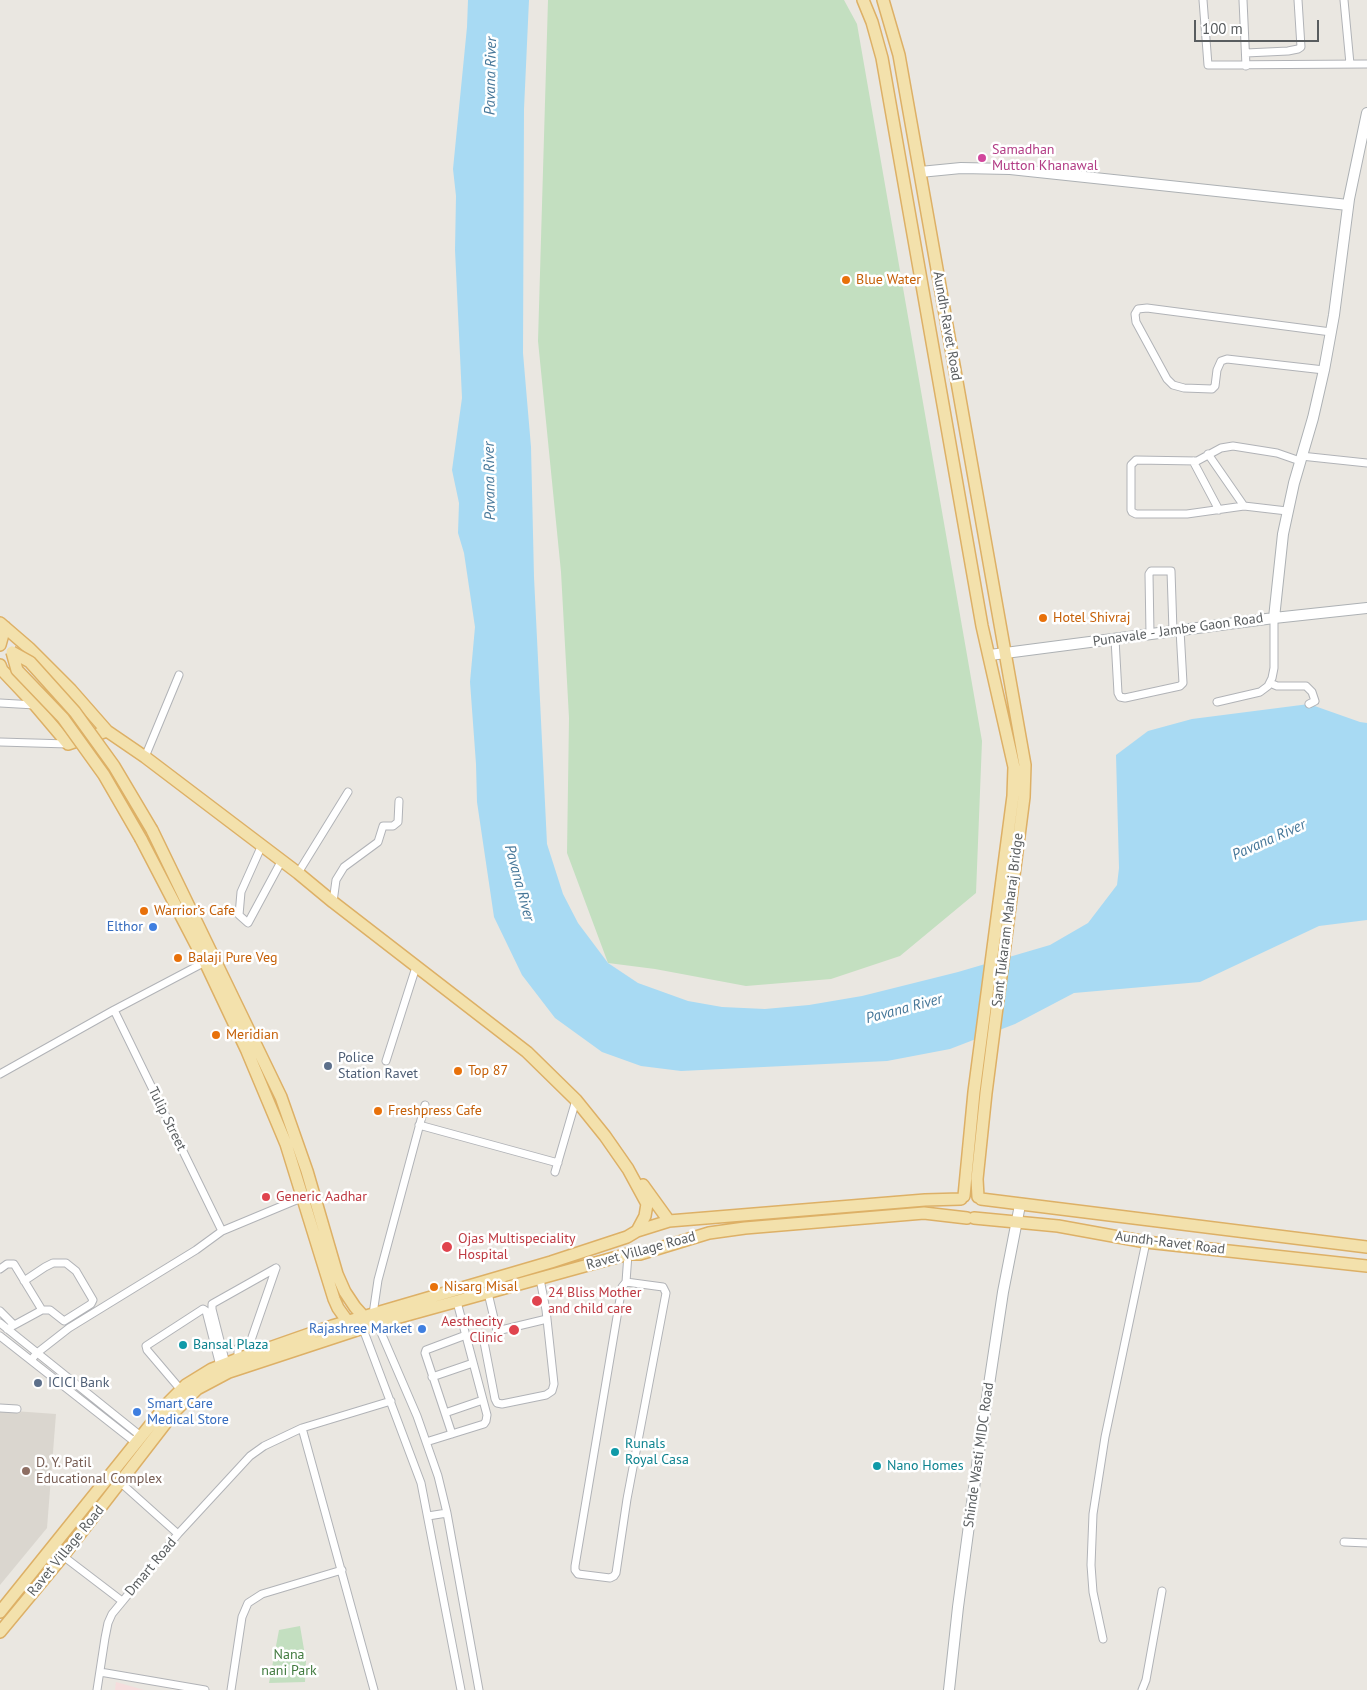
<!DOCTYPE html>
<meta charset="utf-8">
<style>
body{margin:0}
#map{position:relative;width:1367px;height:1690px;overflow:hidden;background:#eae7e1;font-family:"PT Sans",sans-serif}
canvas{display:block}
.scale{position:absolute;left:1194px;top:20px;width:125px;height:22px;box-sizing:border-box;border:2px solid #595d5f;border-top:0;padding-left:6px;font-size:15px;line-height:18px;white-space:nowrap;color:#595d5f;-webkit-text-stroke:4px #fff;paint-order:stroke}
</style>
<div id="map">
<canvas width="1367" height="1690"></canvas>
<div class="scale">100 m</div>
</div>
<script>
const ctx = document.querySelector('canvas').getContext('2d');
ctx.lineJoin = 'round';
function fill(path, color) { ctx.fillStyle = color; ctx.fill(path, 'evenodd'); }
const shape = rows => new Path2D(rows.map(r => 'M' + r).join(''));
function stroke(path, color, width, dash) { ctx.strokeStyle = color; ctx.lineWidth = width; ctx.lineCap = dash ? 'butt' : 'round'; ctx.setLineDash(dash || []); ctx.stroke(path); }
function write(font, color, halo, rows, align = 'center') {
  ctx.font = font + ' "PT Sans",sans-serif'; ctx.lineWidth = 5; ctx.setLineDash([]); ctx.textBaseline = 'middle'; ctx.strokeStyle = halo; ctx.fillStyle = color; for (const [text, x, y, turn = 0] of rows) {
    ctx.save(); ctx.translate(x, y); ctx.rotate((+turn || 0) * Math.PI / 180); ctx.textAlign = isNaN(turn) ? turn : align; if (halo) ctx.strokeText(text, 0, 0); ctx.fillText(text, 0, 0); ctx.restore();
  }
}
const education = shape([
 [0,1410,56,1414,47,1528,0,1585]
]);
const medical = shape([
 [116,1682,144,1690,115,1690]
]);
const green = shape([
 [548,0,844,0,857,24,982,741,976,893,900,956,831,979,746,986,655,969,608,963,567,853,569,718,561,572,538,341],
 [300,1626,306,1661,305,1682,269,1683,279,1630]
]);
const water = shape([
 [468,0,529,0,524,109,523,353,531,447,534,577,547,844,563,894,578,923,608,963,638,983,688,1001,722,1007,765,1009,809,1005,862,996,958,972,1050,945,1088,923,1117,885,1119,868,1116,755,1148,731,1192,719,1309,704,1360,722,1367,723,1367,920,1319,926,1200,982,1074,993,1015,1024,950,1049,887,1061,681,1071,641,1066,602,1052,555,1018,522,975,494,917,477,802,476,764,470,682,475,627,464,553,458,533,459,503,452,470,462,398,455,250,456,196,453,169,467,27]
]);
const street = shape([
 [1203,0,1208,65,1367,64],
 [1243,0,1246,66],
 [1344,0,1350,64],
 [1246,53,1288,51,1298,49,1301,47,1298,0],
 [1324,370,1227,359,1221,361,1217,370,1215,386,1212,389,1184,388,1173,385,1167,379,1136,322,1135,314,1138,309,1147,308,1331,332],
 [1208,454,1244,506,1287,511],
 [1301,456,1367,463],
 [1193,461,1219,510],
 [1244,506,1187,514,1136,514,1132,512,1131,510,1131,465,1136,460,1197,461,1221,448,1233,446,1277,453,1300,461],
 [1150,634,1149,574,1151,571,1171,571,1173,631],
 [1115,639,1118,693,1120,697,1125,698,1180,686,1183,683,1180,630],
 [1270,683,1277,686,1306,686,1312,692,1315,701,1309,704],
 [1217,702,1260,692,1268,686,1272,678,1274,668,1274,618],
 [0,703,35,705],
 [0,742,68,744],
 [145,757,179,675],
 [262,845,241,892,239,915,248,923,282,860],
 [298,873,348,792],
 [333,902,336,880,344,867,378,842,383,826,393,826,398,822,399,801],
 [207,961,114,1010,222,1231],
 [386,1061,416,967],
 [0,1074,114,1010],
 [425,1105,378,1280,373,1314,417,1416,438,1476,447,1513,479,1690],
 [419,1125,558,1163],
 [555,1172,576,1100],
 [0,1269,7,1264,14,1264,42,1310,7,1329],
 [24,1281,45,1267,53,1263,66,1263,76,1271,93,1300,91,1304,64,1321,50,1310,42,1310],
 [626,1282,663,1287,666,1293,627,1499,616,1573,614,1576,610,1578,578,1574,575,1570,575,1566,622,1287,626,1282,628,1254],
 [488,1293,497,1331,495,1336,486,1339,484,1342,495,1399,497,1403,502,1404,546,1395,552,1391,554,1384,546,1310,540,1279],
 [0,1311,14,1325],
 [0,1323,137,1433,139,1440],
 [363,1329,421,1483,461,1690],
 [497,1331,547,1319],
 [0,1336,131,1439,139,1440],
 [238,1359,238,1348,250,1343,276,1268],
 [31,1360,37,1353,69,1328,196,1250,222,1231,306,1196],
 [226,1364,212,1309,212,1304,276,1268],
 [432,1377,473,1363],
 [181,1390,147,1350,146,1346,203,1309,206,1311,220,1366],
 [0,1408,17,1409],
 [445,1413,483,1400],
 [302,1428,374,1690],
 [452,1434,425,1353,426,1350,466,1335],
 [426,1442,484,1424,486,1421,487,1415,457,1302],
 [121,1483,178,1534],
 [428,1516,447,1513],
 [1344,1542,1367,1543],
 [63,1556,122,1601],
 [1103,1639,1093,1592,1091,1565,1093,1514,1105,1437,1146,1242],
 [100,1672,205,1690],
 [97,1690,105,1638,108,1623,112,1614,178,1534,250,1456,264,1446,302,1428,391,1401],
 [231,1690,242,1617,248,1603,262,1594,342,1570],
 [1142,1690,1146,1680,1162,1591]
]);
const secondary = shape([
 [920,172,961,168,1010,169,1348,205],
 [1274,618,1283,534,1294,483,1313,418,1324,370,1334,315,1349,199,1367,113],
 [990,655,1274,618,1367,608],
 [949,1690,958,1607,979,1451,1003,1292,1020,1205]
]);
const primary = shape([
 [863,0,872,22,882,58,982,626,1014,767,1013,796,974,1092,964,1196],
 [883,0,899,55,1025,765,1024,797,986,1093,977,1179,978,1197],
 [0,623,29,648,71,690,107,731,145,757,298,873,333,902,527,1052,576,1100,605,1136,628,1169,647,1204,645,1216,637,1231],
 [0,645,5,627],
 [0,665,2,670,35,705,68,744,107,731],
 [152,830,281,1097,307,1171,337,1274,345,1292,355,1307,364,1317,369,1319],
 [141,839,205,962,247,1051,286,1144,334,1299,338,1308,348,1322,354,1324],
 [643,1185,669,1221],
 [981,1199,1367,1247],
 [974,1218,1058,1226,1146,1242,1367,1266],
 [0,1612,168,1403,186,1385,212,1369,235,1360,332,1326,551,1262,627,1237,637,1231,669,1221,925,1200,961,1199],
 [0,1632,63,1556,175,1411,197,1389,229,1372,378,1323,628,1254,640,1254,709,1233,745,1228,924,1213,967,1218]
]);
const primaryBridge = shape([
 [12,652,30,662,75,712,114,766,152,830],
 [12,652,17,670,63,718,104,775,141,839]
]);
const markers = [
 [982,158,5,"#d1479c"],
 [846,280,5,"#e8710a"],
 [1043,618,5,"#e8710a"],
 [144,911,5,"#e8710a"],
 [153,927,5,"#3f7fe0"],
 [178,958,5,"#e8710a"],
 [216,1035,5,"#e8710a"],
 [328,1066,5,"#5c6f8a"],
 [458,1071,5,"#e8710a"],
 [378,1111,5,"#e8710a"],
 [266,1197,5,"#e0444e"],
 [447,1247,6,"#e0444e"],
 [434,1287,5,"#e8710a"],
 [537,1301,6,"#e0444e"],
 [422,1329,5,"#3f7fe0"],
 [514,1330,6,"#e0444e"],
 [183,1345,5,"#0f9aa8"],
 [38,1383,5,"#5c6f8a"],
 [137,1412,5,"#3f7fe0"],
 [615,1452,5,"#0f9aa8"],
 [877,1466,5,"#0f9aa8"],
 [26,1471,5,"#8d6e63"]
];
const hotelNames = [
 ["Samadhan",992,150],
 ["Mutton Khanawal",992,166]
];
const foodNames = [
 ["Blue Water",856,280],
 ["Hotel Shivraj",1053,618],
 ["Warrior’s Cafe",154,911],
 ["Balaji Pure Veg",188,958],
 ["Meridian",226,1035],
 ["Top 87",468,1071],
 ["Freshpress Cafe",388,1111],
 ["Nisarg Misal",444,1287]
];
const streetNames = [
 ["Aundh-Ravet Road",947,326,80],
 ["Punavale - Jambe Gaon Road",1178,630,-8],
 ["Sant Tukaram Maharaj Bridge",1008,920,-83],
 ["Tulip Street",167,1119,64],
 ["Aundh-Ravet Road",1170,1243,7],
 ["Ravet Village Road",641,1251,-15],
 ["Shinde Wasti MIDC Road",979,1455,-82],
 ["Ravet Village Road",66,1551,-51],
 ["Dmart Road",151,1567,-50]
];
const shopNames = [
 ["Elthor",143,927],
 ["Rajashree Market",412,1329],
 ["Smart Care",147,1404,"left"],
 ["Medical Store",147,1420,"left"]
];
const serviceNames = [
 ["Police",338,1058],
 ["Station Ravet",338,1074],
 ["ICICI Bank",48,1383]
];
const healthNames = [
 ["Generic Aadhar",276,1197],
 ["Ojas Multispeciality",458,1239],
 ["Hospital",458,1255],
 ["24 Bliss Mother",548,1293],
 ["and child care",548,1309],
 ["Aesthecity",503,1322,"right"],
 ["Clinic",503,1338,"right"]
];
const cultureNames = [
 ["Bansal Plaza",193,1345],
 ["Runals",625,1444],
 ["Royal Casa",625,1460],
 ["Nano Homes",887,1466]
];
const educationNames = [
 ["D. Y. Patil",36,1463],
 ["Educational Complex",36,1479]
];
const parkNames = [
 ["Nana",289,1655],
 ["nani Park",289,1671]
];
const waterNames = [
 ["Pavana River",491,76,-89],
 ["Pavana River",490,481,-91],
 ["Pavana River",1269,840,-24],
 ["Pavana River",519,883,75],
 ["Pavana River",904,1009,-15]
];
fill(education, '#dad6cf');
fill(medical, '#f6dddd');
fill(green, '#c3dfc0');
fill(water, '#a8daf3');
stroke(street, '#b1b3b7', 9);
stroke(secondary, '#adb1b4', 12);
stroke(primary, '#ddb066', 14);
stroke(street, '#fff', 7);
stroke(secondary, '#fff', 10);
stroke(primary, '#f3e1ac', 11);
stroke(primaryBridge, '#ddb066', 14, []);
stroke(primaryBridge, '#f3e1ac', 11);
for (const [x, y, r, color] of markers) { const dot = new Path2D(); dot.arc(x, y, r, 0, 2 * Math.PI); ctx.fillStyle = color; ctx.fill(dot); stroke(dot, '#fff', 2); }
write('14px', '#b23c85', '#fff', hotelNames, 'left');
write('14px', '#c56008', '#fff', foodNames, 'left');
write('14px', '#595d5f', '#fff', streetNames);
write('14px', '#366cbe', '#fff', shopNames, 'right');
write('14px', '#4e5e75', '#fff', serviceNames, 'left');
write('14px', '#be3a42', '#fff', healthNames, 'left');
write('14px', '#0d838f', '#fff', cultureNames, 'left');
write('14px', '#785e54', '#fff', educationNames, 'left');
write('14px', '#417a3e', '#fff', parkNames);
write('italic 15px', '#467799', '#fff', waterNames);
</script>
